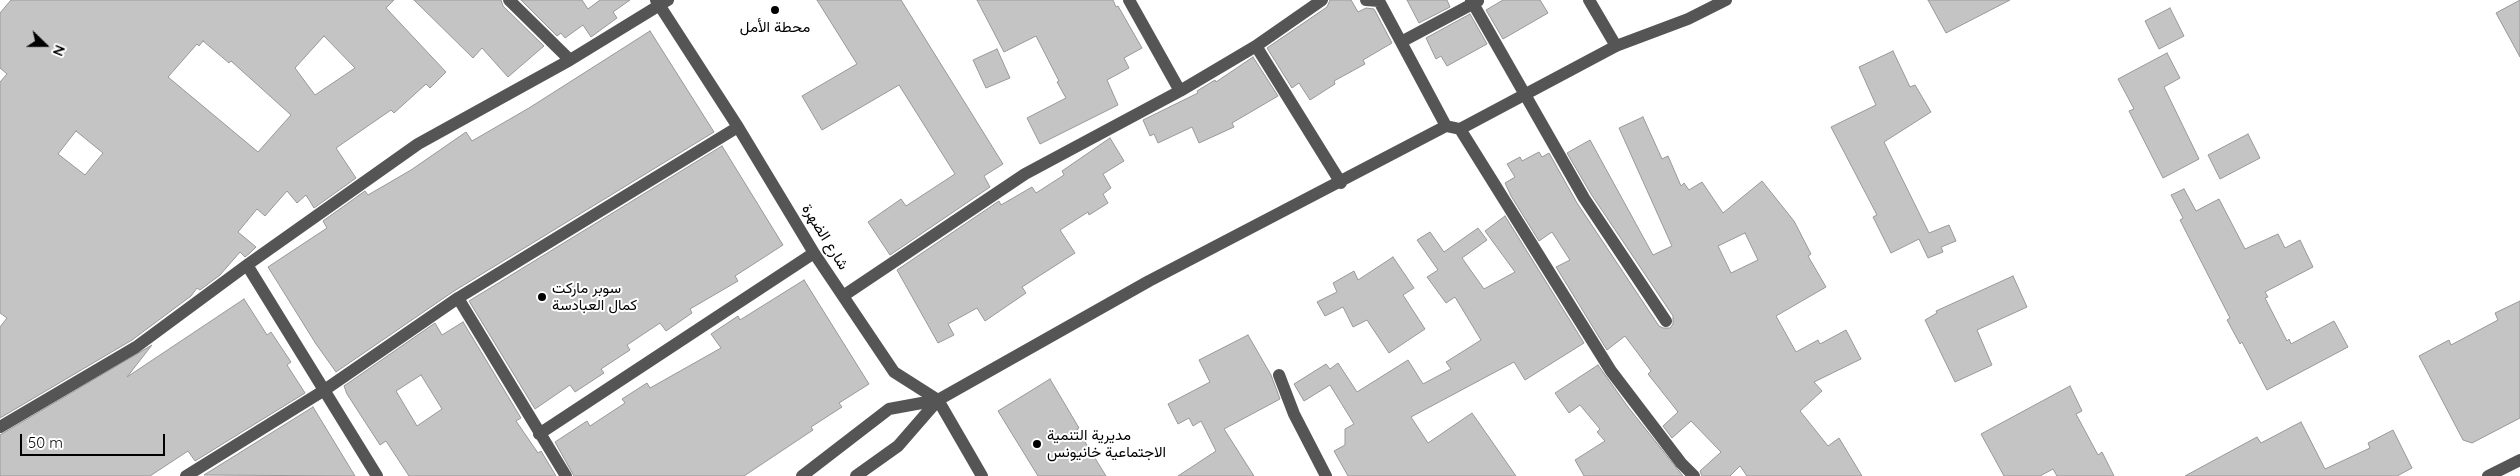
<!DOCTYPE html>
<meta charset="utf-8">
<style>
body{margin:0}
#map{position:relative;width:2520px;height:476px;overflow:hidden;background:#fff;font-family:Quicksand,sans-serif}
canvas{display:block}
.north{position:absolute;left:20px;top:20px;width:50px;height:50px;-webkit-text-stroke:4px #fff;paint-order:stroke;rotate:112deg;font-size:14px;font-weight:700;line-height:20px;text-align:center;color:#000}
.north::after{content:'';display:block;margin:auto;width:18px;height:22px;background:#000;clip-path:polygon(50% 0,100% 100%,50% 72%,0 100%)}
.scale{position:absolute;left:20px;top:434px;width:145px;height:22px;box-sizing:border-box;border:2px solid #000;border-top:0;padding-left:6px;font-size:15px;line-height:18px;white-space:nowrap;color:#000;-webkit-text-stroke:4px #fff;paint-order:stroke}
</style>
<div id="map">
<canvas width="2520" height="476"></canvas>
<div class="north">N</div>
<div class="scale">50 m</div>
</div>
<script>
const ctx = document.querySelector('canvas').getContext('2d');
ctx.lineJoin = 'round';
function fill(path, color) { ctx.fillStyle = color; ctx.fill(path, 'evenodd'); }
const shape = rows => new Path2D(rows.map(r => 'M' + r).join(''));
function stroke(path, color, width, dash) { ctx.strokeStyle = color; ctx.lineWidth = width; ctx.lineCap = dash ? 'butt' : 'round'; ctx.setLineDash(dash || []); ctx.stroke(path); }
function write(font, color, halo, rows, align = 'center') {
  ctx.font = font + ' Quicksand,Vazirmatn,sans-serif'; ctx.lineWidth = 4; ctx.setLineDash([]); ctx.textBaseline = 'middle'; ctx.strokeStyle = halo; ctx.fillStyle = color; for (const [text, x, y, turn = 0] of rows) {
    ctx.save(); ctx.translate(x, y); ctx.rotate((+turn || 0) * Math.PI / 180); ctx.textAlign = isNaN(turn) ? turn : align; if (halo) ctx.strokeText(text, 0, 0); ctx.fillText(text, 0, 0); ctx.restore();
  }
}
const building = shape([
 [11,0,394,0,386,8,446,72,430,88,426,84,394,113,391,110,336,148,356,178,314,208,306,195,297,203,287,191,265,216,257,209,238,232,256,247,251,252,245,257,240,252,220,275,200,290,197,288,191,296,132,340,0,418,0,327,7,318,0,313,0,82,7,74,0,68,0,13,11,0],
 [324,36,355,68,315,95,295,68,324,36],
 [203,41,229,63,231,61,291,115,258,152,168,77,197,44,199,46,203,41],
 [76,131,103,153,85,175,58,154,76,131],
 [414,0,501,0,503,6,544,46,508,77,482,48,473,58,414,0],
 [521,0,582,0,588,9,600,0,630,0,613,12,617,18,591,37,583,25,565,38,561,33,557,36,521,0],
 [817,0,901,0,1003,164,984,176,990,187,890,255,868,222,901,199,906,206,955,174,899,85,822,130,802,96,857,64,817,0],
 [977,0,1113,0,1116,7,1118,6,1142,48,1124,58,1129,68,1107,80,1118,105,1040,144,1027,118,1066,98,1057,82,1059,81,1036,36,1004,52,977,0],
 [1330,0,1351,0,1358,12,1366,8,1374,9,1392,43,1363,60,1365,64,1334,81,1335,84,1310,100,1299,83,1292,88,1267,48,1327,7,1330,0],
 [1407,0,1447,0,1450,7,1419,23,1407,0],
 [1503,0,1540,0,1548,13,1503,39,1486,10,1503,0],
 [1928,0,2010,0,1946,33,1928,0],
 [2520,0,2520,57,2496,13,2520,0],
 [2170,8,2184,36,2159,49,2145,21,2170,8],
 [1470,14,1487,44,1447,66,1441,56,1436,59,1426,38,1470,14],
 [650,31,714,132,454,291,336,372,316,344,268,267,327,228,323,221,365,191,368,195,411,170,466,132,472,141,529,108,650,31],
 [997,49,1010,78,986,88,973,60,997,49],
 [1893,51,1910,87,1915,85,1931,112,1884,142,1929,233,1949,225,1956,241,1941,247,1943,252,1928,258,1919,239,1891,253,1873,217,1877,215,1831,127,1876,105,1859,67,1893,51],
 [2167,53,2180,78,2164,87,2199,159,2163,178,2129,111,2134,109,2118,79,2167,53],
 [1253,57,1278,96,1232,123,1234,127,1199,143,1192,127,1158,143,1154,134,1150,136,1143,120,1198,93,1197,91,1215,80,1216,82,1253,57],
 [1643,117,1662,159,1668,156,1681,186,1684,183,1689,190,1702,182,1723,213,1762,181,1794,221,1811,254,1808,256,1826,287,1776,316,1796,352,1818,340,1820,344,1846,330,1861,359,1814,382,1822,391,1800,411,1828,446,1839,438,1862,476,1747,476,1740,466,1730,476,1702,476,1700,471,1721,452,1691,421,1672,438,1663,426,1678,412,1648,374,1651,371,1625,336,1607,350,1556,267,1570,260,1552,232,1539,241,1511,196,1505,183,1515,177,1507,164,1520,157,1522,161,1539,152,1542,157,1549,153,1577,203,1659,326,1663,328,1670,328,1673,324,1673,316,1591,194,1567,153,1590,140,1653,255,1672,246,1619,128,1643,117],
 [1745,233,1758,260,1731,273,1718,246,1745,233],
 [2248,134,2260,158,2220,179,2208,155,2248,134],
 [1110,138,1124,161,1103,174,1111,188,1103,194,1108,203,1089,215,1088,212,1060,230,1075,253,1022,287,1026,293,985,321,977,308,948,324,954,335,938,343,897,270,999,201,1001,205,1032,187,1036,193,1064,175,1062,171,1110,138],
 [722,146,783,245,735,276,738,281,690,309,692,313,666,331,660,323,627,345,630,350,601,369,604,373,575,392,570,385,535,409,469,301,722,146],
 [2184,189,2196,211,2219,199,2245,249,2278,234,2285,248,2300,240,2313,267,2265,292,2268,297,2265,298,2287,341,2289,339,2291,344,2334,321,2348,347,2267,390,2242,342,2240,344,2227,320,2230,318,2180,220,2183,218,2171,195,2184,189],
 [1505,216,1584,343,1525,380,1514,362,1411,417,1428,443,1472,413,1516,476,1348,476,1334,451,1345,445,1345,429,1354,424,1330,385,1304,401,1294,384,1326,364,1330,369,1338,363,1357,392,1408,360,1423,384,1451,369,1446,362,1481,340,1455,297,1446,303,1427,277,1438,270,1417,240,1430,232,1444,252,1478,228,1487,240,1462,258,1484,289,1515,272,1485,231,1505,216],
 [1393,257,1414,288,1403,295,1425,329,1389,353,1367,320,1353,327,1343,307,1325,316,1317,302,1337,292,1333,283,1354,271,1358,280,1393,257],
 [2013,276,2027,307,1977,330,1992,365,1955,382,1925,320,1937,313,1936,311,2013,276],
 [804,280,869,384,839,403,842,407,811,427,813,430,744,476,574,476,555,442,587,421,590,426,625,403,622,399,647,383,650,388,721,348,711,334,738,316,740,320,804,280],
 [244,299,267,335,271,332,291,362,287,365,305,393,195,461,188,451,150,476,0,476,0,435,152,345,127,377,244,299],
 [2520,301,2520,418,2472,443,2463,440,2419,356,2449,340,2451,345,2498,320,2495,313,2520,301],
 [463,322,521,418,516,421,538,453,541,451,556,476,409,476,386,441,380,445,347,394,344,386,435,323,442,335,463,322],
 [421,375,442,409,417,426,396,391,421,375],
 [1248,335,1271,375,1280,399,1224,429,1254,476,1178,476,1216,451,1201,421,1193,426,1189,418,1178,424,1168,404,1210,382,1199,360,1248,335],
 [1598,365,1628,407,1683,476,1584,476,1575,460,1605,441,1597,432,1600,429,1580,405,1569,413,1555,393,1598,365],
 [1050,379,1079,428,1077,429,1106,476,1038,476,998,411,1050,379],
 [2070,386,2082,411,2076,414,2098,455,2102,452,2114,476,2057,476,2053,469,2040,476,2004,476,1981,434,2070,386],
 [313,407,355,476,204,475,313,407],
 [2301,422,2325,469,2370,448,2368,443,2393,430,2412,468,2397,476,2185,476,2257,437,2261,443,2301,422]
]);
const minor = shape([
 [509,0,570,60],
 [656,0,738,127,814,253,894,372,938,400,982,476],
 [1129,0,1180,91],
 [1366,0,1379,1,1446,126],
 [1471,0,1584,198,1666,321],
 [1589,0,1616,46],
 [1401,42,1478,1],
 [1256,46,1341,183],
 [1460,129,1611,371,1681,463,1694,476],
 [247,265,377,476],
 [843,296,1025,174,1180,91,1256,46,1322,0],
 [458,298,566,476],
 [1279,375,1294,414,1326,476],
 [0,427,136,347,247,265,418,144,570,60,668,0],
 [539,434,814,253],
 [186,476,323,391,458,298,738,127],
 [802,476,889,409,938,400,1149,281,1446,126,1460,129,1616,46,1688,19,1726,0],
 [856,476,898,446,938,400],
 [2488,476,2520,460]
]);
const markers = [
 [775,10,5,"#000"],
 [542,297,5,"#000"],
 [1037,444,5,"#000"]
];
const poiNames = [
 ["محطة الأمل",775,27,"center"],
 ["سوبر ماركت",552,288],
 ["كمال العبادسة",552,305],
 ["مديرية التنمية",1047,435],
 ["الاجتماعية خانيونس",1047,452]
];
const streetNames = [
 ["شارع الضهرة",825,237,58]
];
fill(building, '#c4c4c4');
stroke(building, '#999', 1);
stroke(minor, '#555', 12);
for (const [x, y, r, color] of markers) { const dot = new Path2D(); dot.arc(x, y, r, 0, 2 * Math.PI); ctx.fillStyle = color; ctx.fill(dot); stroke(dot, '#fff', 2); }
write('15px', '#000', '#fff', poiNames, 'left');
write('15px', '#000', '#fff', streetNames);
</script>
